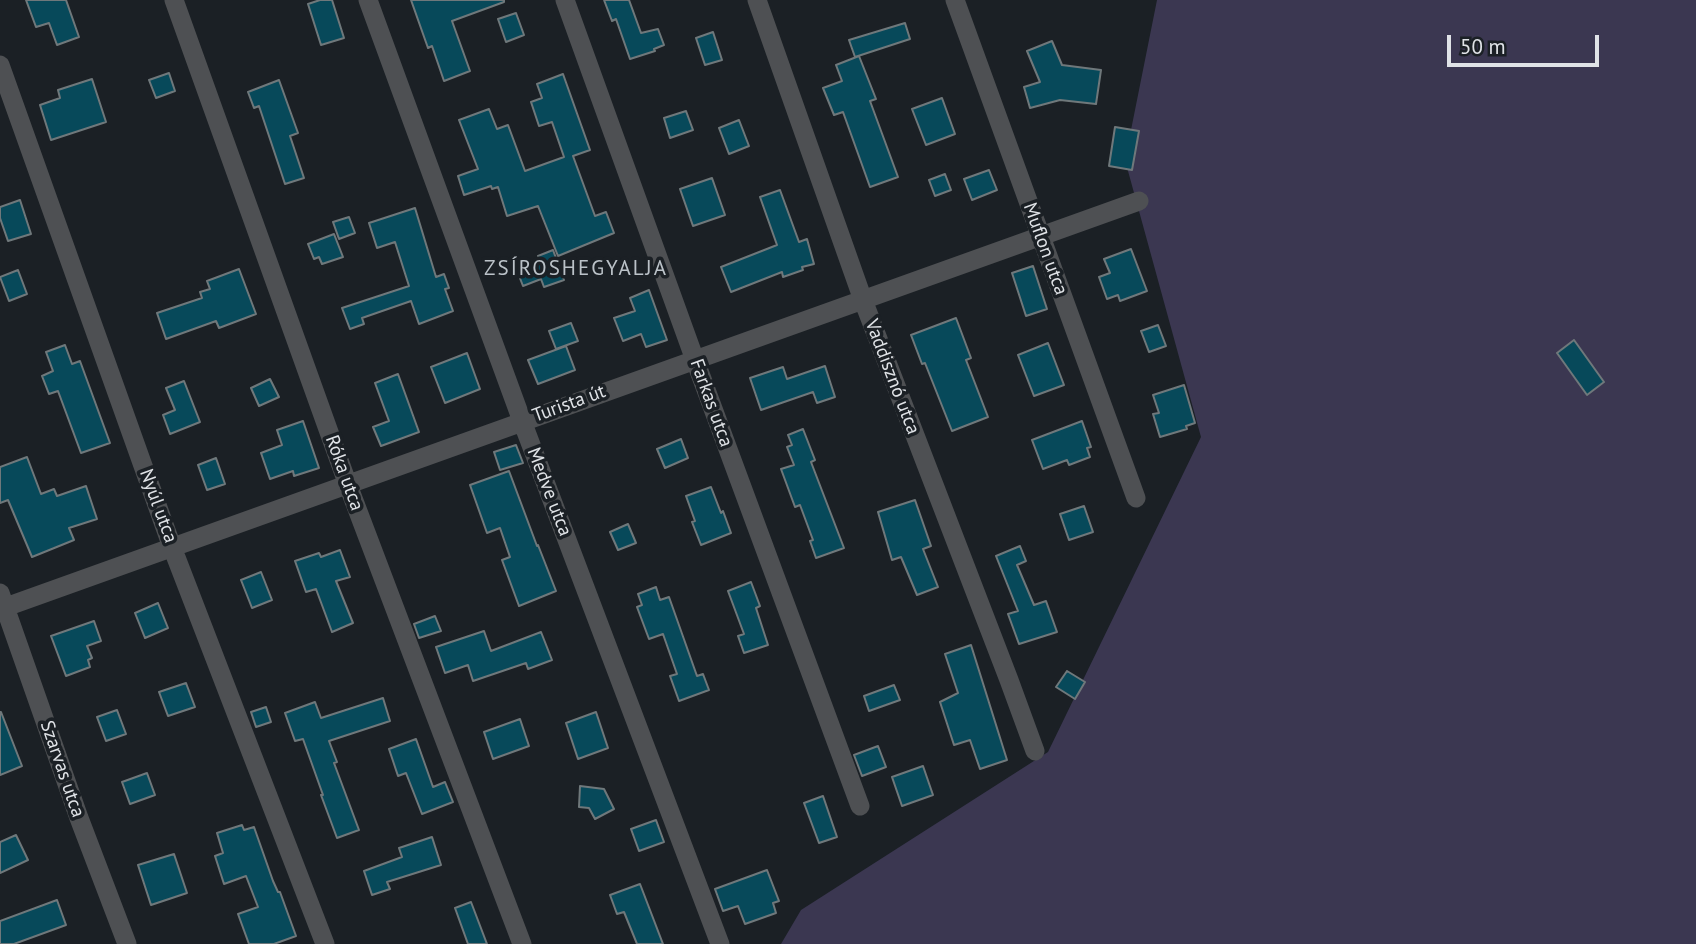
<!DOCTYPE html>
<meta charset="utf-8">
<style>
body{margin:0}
#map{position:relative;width:1696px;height:944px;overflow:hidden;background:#1b2025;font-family:"PT Sans",sans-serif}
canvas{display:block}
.scale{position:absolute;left:1447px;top:35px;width:152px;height:32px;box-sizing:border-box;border:4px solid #e0e3e7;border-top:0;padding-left:9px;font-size:21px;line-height:24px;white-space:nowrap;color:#e0e3e7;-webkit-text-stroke:5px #1b2025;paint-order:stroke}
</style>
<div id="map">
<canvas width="1696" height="944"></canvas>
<div class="scale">50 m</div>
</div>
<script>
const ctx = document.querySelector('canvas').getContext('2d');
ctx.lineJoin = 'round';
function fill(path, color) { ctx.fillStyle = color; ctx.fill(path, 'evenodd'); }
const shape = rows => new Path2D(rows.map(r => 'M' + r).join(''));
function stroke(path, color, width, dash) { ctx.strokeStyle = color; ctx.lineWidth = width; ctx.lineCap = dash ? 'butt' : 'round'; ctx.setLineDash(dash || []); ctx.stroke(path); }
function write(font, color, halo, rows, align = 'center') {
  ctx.font = font + ' "PT Sans",sans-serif'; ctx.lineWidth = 7; ctx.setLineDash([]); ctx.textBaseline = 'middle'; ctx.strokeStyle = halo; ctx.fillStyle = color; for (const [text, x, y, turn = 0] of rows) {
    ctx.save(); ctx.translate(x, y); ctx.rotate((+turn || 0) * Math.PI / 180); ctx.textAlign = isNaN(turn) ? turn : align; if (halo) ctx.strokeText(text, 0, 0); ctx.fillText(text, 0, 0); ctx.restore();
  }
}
const green = shape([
 [1157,0,1696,0,1696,944,781,944,801,910,1048,752,1201,437,1125,160]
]);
const building = shape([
 [26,0,66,0,79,37,57,45,49,23,36,27,26,0],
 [320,0,332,0,344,38,321,45,308,4,320,0],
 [411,0,504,0,504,2,452,21,470,71,444,81,432,46,428,48,411,0],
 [604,0,629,0,641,33,658,29,664,45,654,49,655,51,630,59,616,19,612,21,604,0],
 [516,13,524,35,506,42,498,19,516,13],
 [905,23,910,39,855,57,849,40,905,23],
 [713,32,722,60,705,65,696,38,713,32],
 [1052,41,1062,65,1101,70,1096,104,1060,100,1030,108,1024,87,1040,82,1027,51,1052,41],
 [859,56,876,99,870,101,898,177,870,187,843,112,834,115,823,88,842,81,836,65,859,56],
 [169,73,175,91,156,98,149,80,169,73],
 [563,74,590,150,573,156,595,216,606,212,614,233,558,256,538,206,507,216,498,187,492,189,491,186,464,195,458,176,478,169,459,120,489,109,497,129,508,125,525,171,564,157,552,122,539,126,531,102,542,98,537,84,563,74],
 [92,79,106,122,51,140,40,105,60,98,58,90,92,79],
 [279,80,298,133,290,136,304,178,285,184,259,106,254,108,248,92,279,80],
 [942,98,955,134,926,145,912,109,942,98],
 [686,111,693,130,670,138,664,118,686,111],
 [739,120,749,146,729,154,719,128,739,120],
 [1115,127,1139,131,1132,170,1109,166,1115,127],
 [989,170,997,190,972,200,964,179,989,170],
 [945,174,951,190,935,196,929,180,945,174],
 [712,178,725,215,693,226,680,189,712,178],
 [780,190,799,242,807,239,814,264,802,267,803,270,783,277,782,272,731,292,721,267,777,245,760,197,780,190],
 [20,200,31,234,8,241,0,218,0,207,20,200],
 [415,208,436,277,444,274,449,288,445,289,453,311,419,324,411,301,362,318,364,324,350,329,342,308,409,286,395,242,377,248,369,223,415,208],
 [349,217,355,233,339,239,333,222,349,217],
 [334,234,343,257,322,264,319,257,314,259,308,244,334,234],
 [1131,249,1147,291,1120,301,1118,295,1107,299,1099,277,1110,273,1104,259,1131,249],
 [553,250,564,280,544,287,541,279,523,286,516,268,539,259,538,256,553,250],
 [1033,266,1047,309,1026,316,1012,273,1033,266],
 [239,269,256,314,219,328,216,321,166,339,157,313,202,298,200,292,210,289,207,281,239,269],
 [18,270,27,294,9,301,0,277,18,270],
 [649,290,667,340,646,347,641,334,623,341,614,318,635,311,630,298,649,290],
 [956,318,971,358,966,360,988,417,952,431,925,363,922,364,911,335,956,318],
 [571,323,578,341,556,349,549,331,571,323],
 [1158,325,1166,346,1149,352,1141,331,1158,325],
 [1574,340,1604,382,1587,395,1557,353,1574,340],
 [1048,343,1064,385,1034,396,1018,355,1048,343],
 [65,345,72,364,80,361,110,443,81,453,58,391,49,394,42,376,53,371,46,352,65,345],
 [566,346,575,370,538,384,528,360,566,346],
 [467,353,480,389,445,403,431,367,467,353],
 [825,366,835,397,817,403,813,392,761,410,750,378,783,367,787,379,825,366],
 [398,374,419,432,381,446,373,427,389,421,375,383,398,374],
 [270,379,279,397,259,406,251,388,270,379],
 [184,381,200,422,170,434,163,415,175,410,166,388,184,381],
 [1184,385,1195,423,1186,426,1187,429,1160,437,1153,414,1159,413,1153,395,1184,385],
 [303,421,319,468,294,476,293,471,270,479,261,453,282,445,277,430,303,421],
 [1082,421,1091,447,1087,448,1090,457,1069,465,1067,460,1043,469,1032,440,1082,421],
 [803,429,815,460,811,462,844,548,816,558,810,541,813,540,800,505,795,507,781,469,794,465,787,447,792,445,788,435,803,429],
 [681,439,688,458,665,468,657,449,681,439],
 [516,445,523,463,500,470,494,452,516,445],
 [27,457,41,494,54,489,57,496,86,486,97,519,69,528,74,540,32,557,8,500,0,503,0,467,27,457],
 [216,458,225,484,207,490,198,465,216,458],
 [509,471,537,546,538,545,556,591,519,606,502,560,510,557,500,528,487,533,470,485,509,471],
 [711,487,721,513,723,511,731,533,701,545,692,522,695,521,686,496,711,487],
 [915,500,931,546,923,549,938,587,917,595,901,557,892,560,878,512,915,500],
 [1084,506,1093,532,1069,540,1060,514,1084,506],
 [628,524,636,543,618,550,610,532,628,524],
 [1020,546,1026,561,1017,565,1034,605,1046,601,1057,632,1019,644,1008,614,1018,611,996,556,1020,546],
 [340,550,350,577,336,581,353,623,332,632,316,589,306,592,295,561,319,553,321,557,340,550],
 [261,572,272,600,252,608,241,580,261,572],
 [751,582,760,606,756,608,768,645,744,653,738,636,744,634,728,591,751,582],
 [656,587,660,600,669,597,697,676,703,674,709,690,679,701,670,676,677,674,663,634,649,639,637,607,642,605,638,594,656,587],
 [158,603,168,628,145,638,135,613,158,603],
 [435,616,441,631,419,638,414,624,435,616],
 [94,621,101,641,87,646,92,658,88,660,90,667,66,676,51,636,94,621],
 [484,631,491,651,541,632,552,660,528,669,526,663,473,681,468,665,445,673,436,647,484,631],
 [971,645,1007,760,980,769,970,740,954,745,940,702,958,693,945,654,971,645],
 [1067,671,1085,682,1075,699,1056,687,1067,671],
 [186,683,195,707,168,716,159,692,186,683],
 [894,685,900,700,869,711,864,696,894,685],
 [383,698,390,721,329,741,337,762,334,763,359,830,337,838,321,795,323,795,303,739,295,741,285,713,315,702,321,718,383,698],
 [266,707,271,722,256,727,251,712,266,707],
 [117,710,126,734,106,741,97,717,117,710],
 [0,712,1,712,22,766,0,775,0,712],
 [596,712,608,748,578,759,566,723,596,712],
 [520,719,529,746,493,759,484,732,520,719],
 [416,739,433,787,445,782,453,802,422,814,406,773,398,776,389,749,416,739],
 [878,746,886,767,862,776,854,755,878,746],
 [923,766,933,795,902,806,892,777,923,766],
 [147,773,155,795,130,804,122,782,147,773],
 [580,786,604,789,614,809,595,819,589,808,579,807,580,786],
 [823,796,837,837,819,843,804,803,823,796],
 [656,820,664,842,639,851,631,829,656,820],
 [242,825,244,830,254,827,273,881,278,892,280,892,296,936,274,944,249,944,238,914,258,907,246,876,224,884,215,856,223,853,217,833,242,825],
 [16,835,28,860,0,873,0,842,16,835],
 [432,837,441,865,387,882,390,889,372,895,364,871,402,857,399,848,432,837],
 [174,854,187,893,151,905,138,865,174,854],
 [767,870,779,901,773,903,776,913,745,924,738,906,723,911,715,889,767,870],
 [640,884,663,944,637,944,624,912,617,914,610,895,640,884],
 [57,900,66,925,14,944,0,944,0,921,57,900],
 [471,902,487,944,468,944,455,908,471,902]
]);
const minor = shape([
 [174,0,348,485,522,944],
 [368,0,522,421,720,944],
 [565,0,695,360,860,806],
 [757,0,863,300,1009,680,1035,751],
 [955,0,1136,498],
 [0,65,172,547,325,944],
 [0,593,79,818,127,944],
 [0,609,1139,201]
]);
const streetNames = [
 ["Muflon utca",1045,249,70],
 ["Vaddisznó utca",892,377,69],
 ["Farkas utca",711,403,70],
 ["Turista út",569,404,-20],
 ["Róka utca",344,473,70],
 ["Medve utca",549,492,69],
 ["Nyúl utca",158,506,70],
 ["Szarvas utca",62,769,71]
];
const neighbourhoodNames = [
 ["ZSÍROSHEGYALJA",576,269]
];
fill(green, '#3b3751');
fill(building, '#07495a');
stroke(building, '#6f787b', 2);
stroke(minor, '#4e5053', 19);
write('19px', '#e0e3e7', '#1b2025', streetNames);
ctx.letterSpacing = '2px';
write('21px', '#bbc2c8', '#1b2025', neighbourhoodNames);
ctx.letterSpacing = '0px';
</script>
